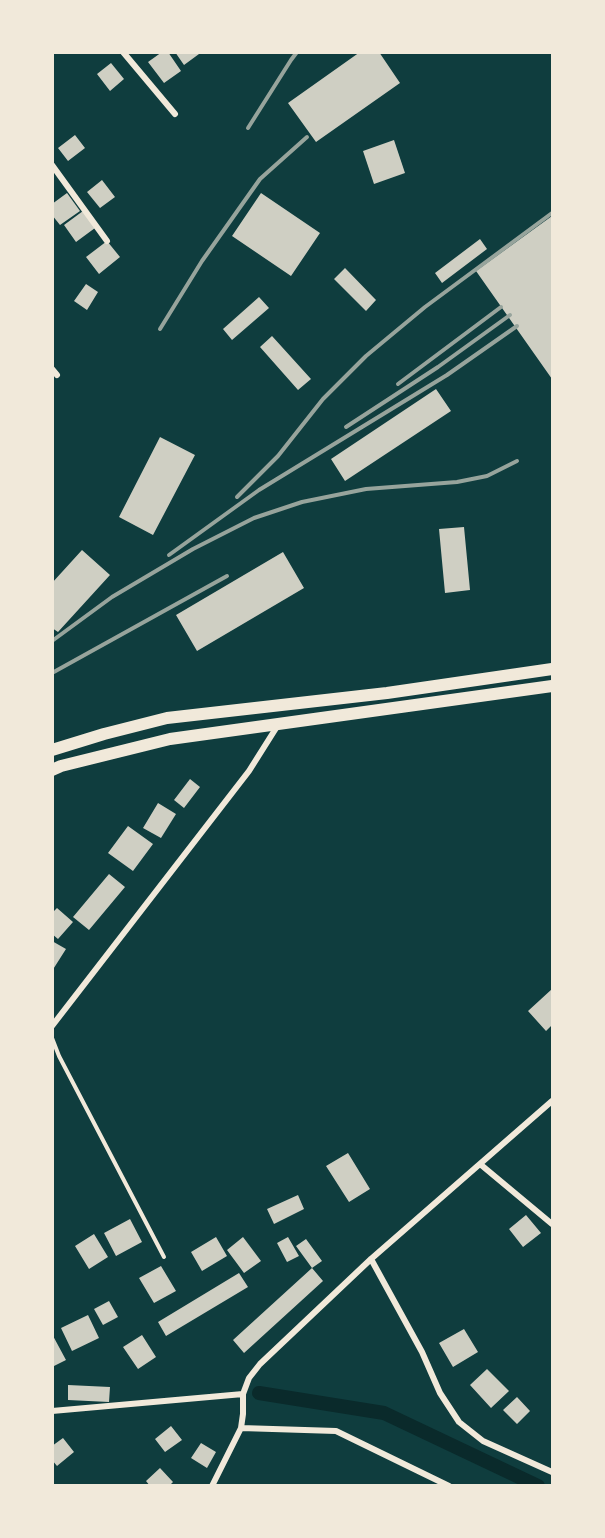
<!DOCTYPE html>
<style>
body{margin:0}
#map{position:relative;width:605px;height:1538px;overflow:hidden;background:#0f3d3e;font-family:"Noto Sans",sans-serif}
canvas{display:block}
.frame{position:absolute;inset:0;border:54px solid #f1e9da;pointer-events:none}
</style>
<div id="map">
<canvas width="605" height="1538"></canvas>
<div class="frame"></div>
</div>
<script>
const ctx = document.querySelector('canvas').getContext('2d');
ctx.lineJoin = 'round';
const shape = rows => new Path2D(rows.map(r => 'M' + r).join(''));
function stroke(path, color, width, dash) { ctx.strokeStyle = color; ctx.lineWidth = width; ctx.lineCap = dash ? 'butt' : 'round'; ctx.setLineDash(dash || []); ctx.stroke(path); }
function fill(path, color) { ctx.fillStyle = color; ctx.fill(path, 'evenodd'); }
const canal = shape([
 [259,1393,384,1413,538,1486]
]);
const building = shape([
 [162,52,168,52,181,71,164,83,148,62],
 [175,52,197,52,199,54,184,65],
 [360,52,379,52,400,83,316,142,288,103],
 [111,63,124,79,110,91,97,74],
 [75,135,85,148,68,161,58,148],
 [394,140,405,173,374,184,363,151],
 [102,180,115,197,100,208,87,192],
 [67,193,80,211,60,225,52,215,52,204],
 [261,193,320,233,291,276,232,236],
 [83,211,95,228,76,242,64,225],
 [552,216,552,379,476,271],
 [480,239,487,249,442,283,435,273],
 [107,241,120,257,99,274,86,257],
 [345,268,376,300,366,311,334,279],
 [86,284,98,292,87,310,74,301],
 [259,297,269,308,232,340,223,329],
 [272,336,311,379,298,390,260,347],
 [436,389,451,411,345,481,331,459],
 [160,437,195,455,153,535,119,517],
 [464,527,470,590,445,593,439,529],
 [82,550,110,575,58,632,52,628,52,583],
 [283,552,304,588,197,651,176,615],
 [190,779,200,787,184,808,174,800],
 [158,803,176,814,161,838,143,828],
 [128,826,153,844,133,871,108,853],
 [109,874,125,887,89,930,73,917],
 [57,908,73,922,58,939,52,934,52,913],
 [52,941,66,949,52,971],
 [552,989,552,1025,546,1031,528,1011],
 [348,1153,370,1189,349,1202,326,1166],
 [298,1195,304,1209,274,1224,267,1209],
 [526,1215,541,1233,523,1247,509,1229],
 [130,1219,142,1242,116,1256,104,1233],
 [94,1234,108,1257,89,1269,75,1246],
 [216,1237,227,1256,202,1271,191,1252],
 [243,1237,261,1261,244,1273,227,1250],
 [288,1237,299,1256,287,1262,277,1243],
 [306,1239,322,1261,312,1268,323,1281,244,1353,233,1340,312,1268,296,1246],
 [161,1266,176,1291,154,1303,139,1278],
 [239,1273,248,1287,166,1336,158,1322],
 [109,1301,118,1317,103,1325,94,1309],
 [88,1315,99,1338,72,1351,61,1328],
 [464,1329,478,1352,453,1367,439,1343],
 [52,1334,66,1360,52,1367],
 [142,1335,156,1357,138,1369,123,1347],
 [487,1369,509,1391,491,1408,470,1385],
 [68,1385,110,1387,109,1402,68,1400],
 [517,1397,530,1411,517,1424,503,1410],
 [171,1426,182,1440,165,1452,155,1439],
 [63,1438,74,1452,57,1466,52,1460,52,1446],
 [201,1443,216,1452,207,1468,191,1458],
 [160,1468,173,1482,169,1486,150,1486,146,1481]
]);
const service = shape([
 [52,1038,59,1056,164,1257]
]);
const minor = shape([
 [123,52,175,114],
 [52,165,107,241],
 [52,369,57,375],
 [52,1026,249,771,278,725],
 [480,1164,552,1224],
 [371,1259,422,1352,440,1393,459,1422,483,1441,552,1472],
 [52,1411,243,1394],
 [241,1428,336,1431,449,1486],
 [212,1486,241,1428,243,1414,243,1394,249,1378,260,1364,371,1259,552,1101]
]);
const primary = shape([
 [52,750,104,734,167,718,387,693,552,669],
 [52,770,61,766,170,739,552,686]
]);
const rail = shape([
 [248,128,291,60,297,52],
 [160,329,202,261,260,179,307,137],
 [398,384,501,307],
 [346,427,438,367,510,315],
 [237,497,278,456,323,399,366,356,425,307,552,213],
 [169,555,259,490,447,375,517,326],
 [52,641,112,597,193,549,254,518,302,502,366,489,457,482,487,476,517,461],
 [52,673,227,576]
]);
stroke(canal, '#0a2a2b', 14);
fill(building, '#cfcfc3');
stroke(service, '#f1e9da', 4);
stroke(minor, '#f1e9da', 6);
stroke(primary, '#f1e9da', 12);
stroke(rail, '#97a49c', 4);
</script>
